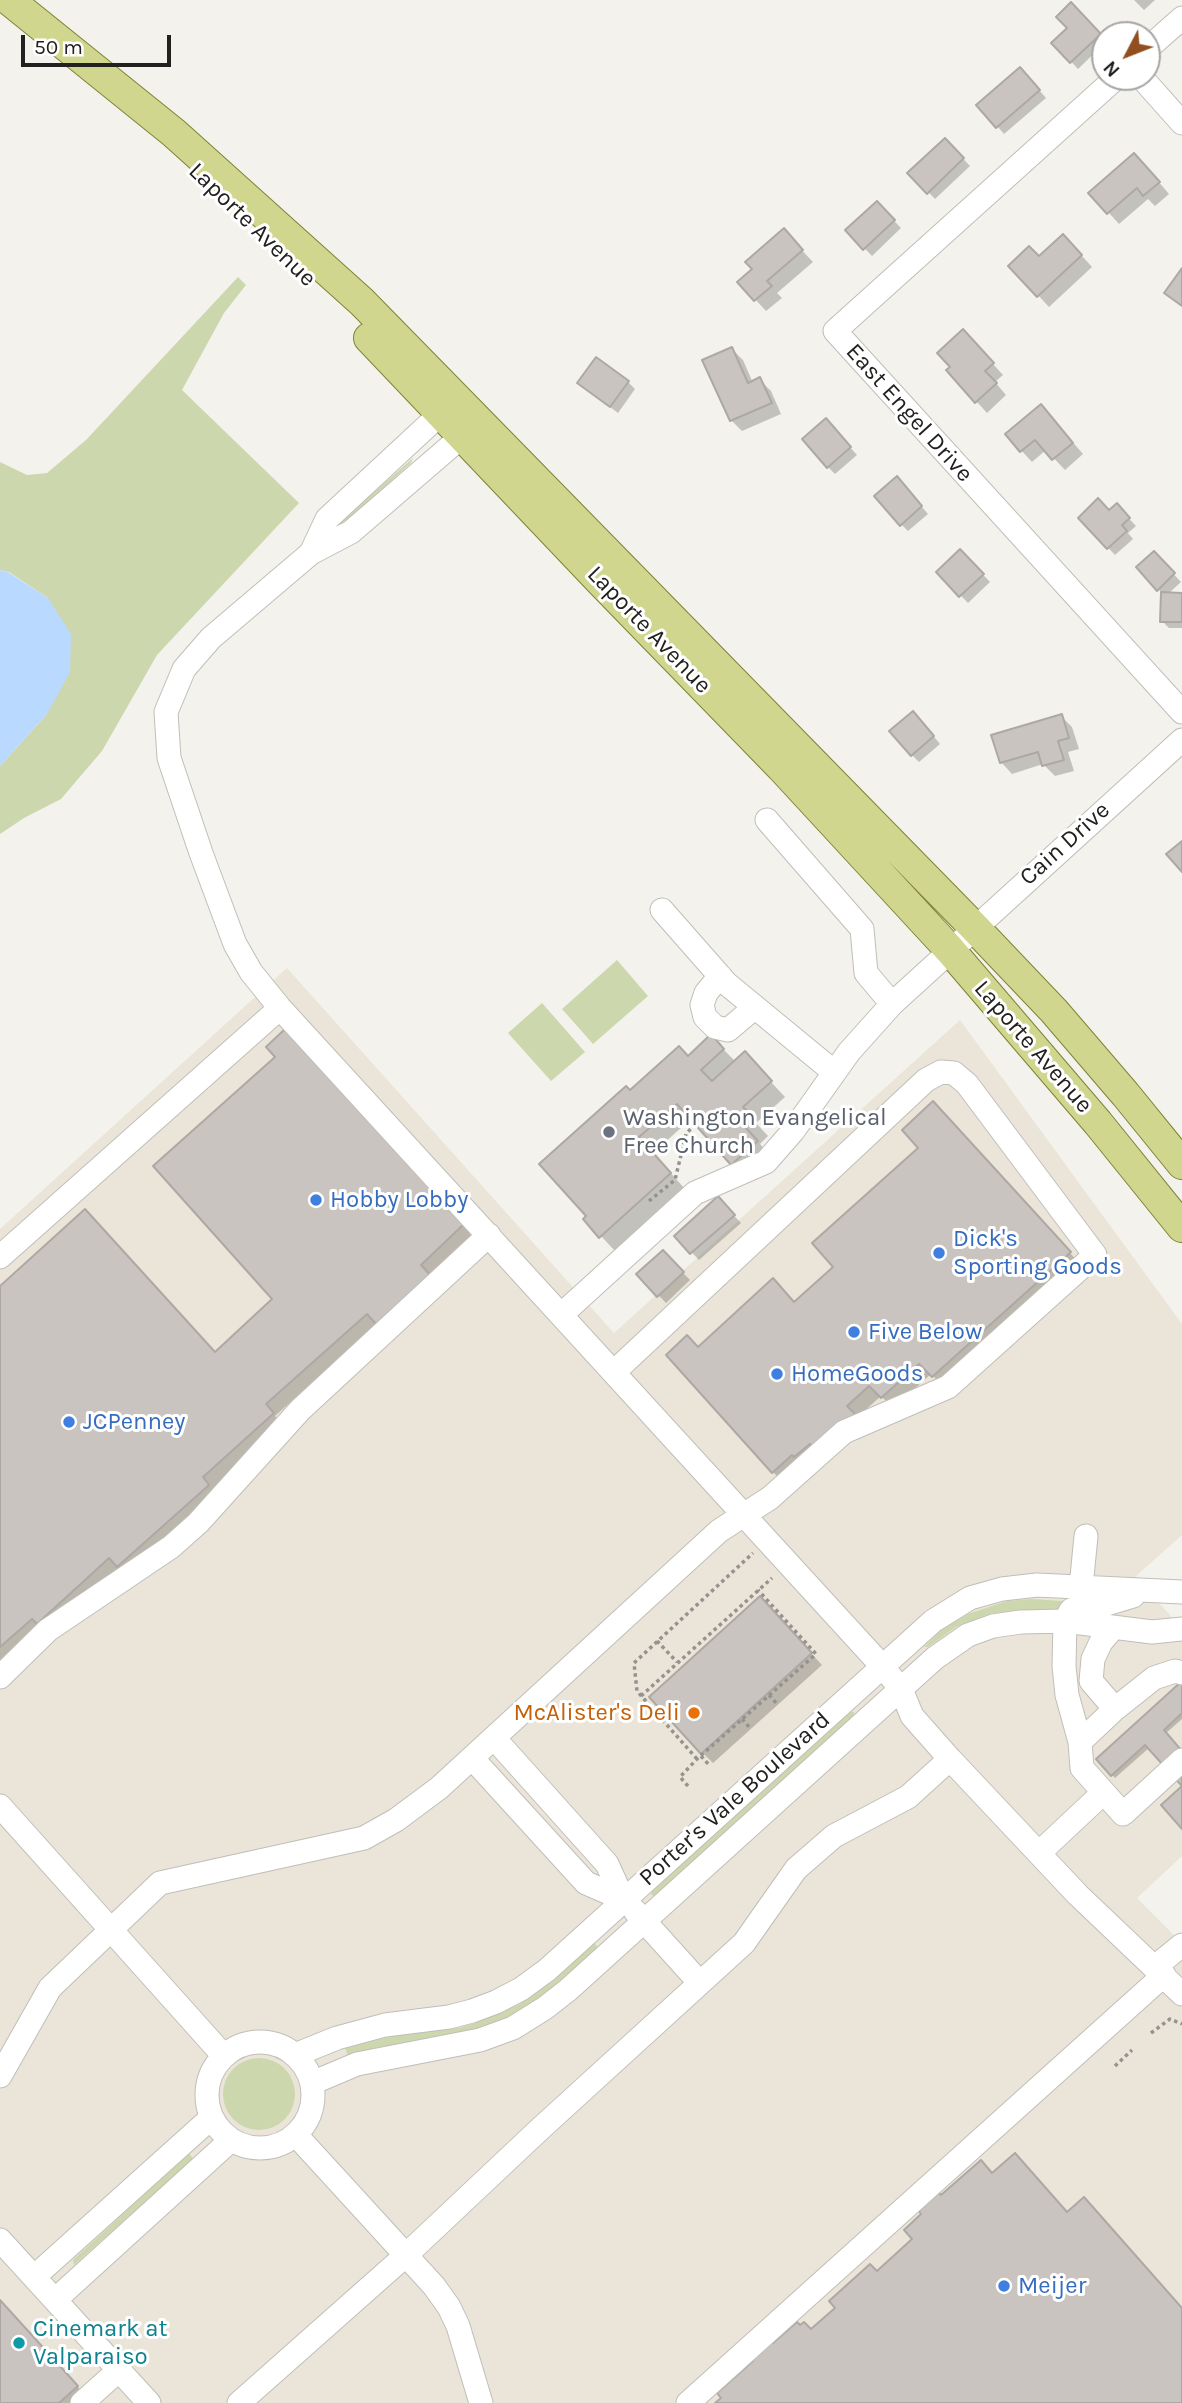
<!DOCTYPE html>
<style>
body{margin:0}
#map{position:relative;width:1182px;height:2403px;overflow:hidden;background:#f4f2ec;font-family:Karla,sans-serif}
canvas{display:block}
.north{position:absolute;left:1091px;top:21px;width:70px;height:70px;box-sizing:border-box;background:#fff;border:2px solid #a7a6a5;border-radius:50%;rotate:228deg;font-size:19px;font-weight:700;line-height:28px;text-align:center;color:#22211f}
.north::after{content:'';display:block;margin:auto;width:24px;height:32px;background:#914e1e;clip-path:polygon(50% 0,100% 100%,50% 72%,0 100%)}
.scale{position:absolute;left:21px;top:35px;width:150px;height:32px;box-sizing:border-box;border:4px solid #22211f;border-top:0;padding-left:9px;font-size:21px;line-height:24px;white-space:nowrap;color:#22211f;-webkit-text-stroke:5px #fff;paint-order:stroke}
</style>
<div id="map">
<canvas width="1182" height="2403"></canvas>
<div class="north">N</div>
<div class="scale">50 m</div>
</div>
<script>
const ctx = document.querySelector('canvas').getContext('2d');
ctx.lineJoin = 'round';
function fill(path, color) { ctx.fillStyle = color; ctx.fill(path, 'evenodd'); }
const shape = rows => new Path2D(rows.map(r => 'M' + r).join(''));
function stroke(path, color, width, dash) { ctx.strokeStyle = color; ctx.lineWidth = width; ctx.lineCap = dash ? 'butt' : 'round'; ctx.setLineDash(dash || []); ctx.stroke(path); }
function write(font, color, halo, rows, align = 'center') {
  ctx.font = font + ' Karla,sans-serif'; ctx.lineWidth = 6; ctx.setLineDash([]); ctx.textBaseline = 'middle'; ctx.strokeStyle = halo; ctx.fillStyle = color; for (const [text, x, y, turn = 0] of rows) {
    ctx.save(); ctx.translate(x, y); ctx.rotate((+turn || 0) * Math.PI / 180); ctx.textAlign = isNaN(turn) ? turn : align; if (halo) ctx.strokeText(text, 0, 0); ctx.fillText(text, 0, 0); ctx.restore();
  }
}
const built = shape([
 [287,968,614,1333,960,1020,1182,1324,1182,1535,1136,1576,1182,1629,1182,1856,1137,1898,1182,1943,1182,2403,0,2403,0,1229]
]);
const green = shape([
 [238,277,246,285,224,313,182,390,299,503,157,655,102,751,61,799,24,818,0,834,0,766,47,714,48,598,9,572,0,570,0,462,27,475,47,473,86,440],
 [413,458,411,463,337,530,334,527],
 [617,960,648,996,593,1044,562,1009],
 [542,1003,585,1052,551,1081,508,1033],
 [1032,1599,1062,1601,1064,1603,1057,1611,1047,1613,1014,1611,989,1614,956,1627,928,1647,924,1647,941,1630,968,1614,1007,1601],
 [850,1712,854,1712,854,1717,657,1897,653,1896,651,1894,652,1890],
 [594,1942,598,1948,570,1974,535,2002,513,2016,469,2033,379,2047,348,2056,345,2048,397,2035,459,2028,478,2022,518,2005,553,1981],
 '223 2094a36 36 0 1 1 72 0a36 36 0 1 1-72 0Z',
 [189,2153,193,2159,74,2265,73,2260]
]);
const water = shape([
 [0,570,8,572,48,598,71,634,70,672,47,714,0,766]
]);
const shadow = shape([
 [1134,0,1155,0,1144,10],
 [1071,4,1105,40,1105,43,1078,69,1054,43,1069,28],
 [1027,76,1046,98,1004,134,998,127],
 [945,140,970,166,935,199,910,173],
 [1145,166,1169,194,1155,206,1148,199,1119,224,1091,193],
 [877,203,901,228,872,256,848,231],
 [794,242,813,262,777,293,782,298,766,311,739,282],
 [1074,247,1092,267,1049,307,1011,266],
 [974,343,1003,375,995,382,1006,395,987,413,948,370],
 [732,349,743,360,753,383,760,380,771,391,781,414,742,431,731,420],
 [628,382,635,389,618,413,586,389],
 [1051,417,1083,454,1065,470,1046,450,1032,462,1007,435],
 [832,427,857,455,835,474,828,467],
 [904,486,928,514,908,531,901,524],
 [1116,505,1136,526,1128,533,1133,539,1115,555,1080,518,1109,512],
 [960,551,990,582,968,603,938,572],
 [1154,553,1181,582,1168,594,1182,594,1182,628,1169,628,1162,621,1162,593,1138,568],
 [1061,716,1072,727,1079,749,1068,752,1074,771,1055,776,1043,764,1012,774,1001,762],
 [920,720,940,744,919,762,912,755],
 [286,1030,474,1236,275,1416,283,1425,212,1489,219,1497,0,1667,0,1289,215,1354,275,1299,277,1057],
 [711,1037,736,1062,759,1069,785,1097,756,1123,768,1136,760,1144,771,1156,747,1178,692,1118,653,1153,685,1189,615,1251,601,1236,630,1092,688,1058],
 [944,1114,1080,1264,944,1387,931,1374,893,1408,881,1396,784,1483,773,1472,698,1349,794,1303,835,1267],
 [725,1206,741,1223,699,1260,676,1236],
 [663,1252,690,1280,666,1303,638,1274],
 [771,1610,822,1665,713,1763,702,1752],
 [1182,1683,1182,1719,1165,1734,1182,1783,1150,1747,1115,1778,1098,1759],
 [0,2302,88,2398,82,2403,0,2403]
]);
const building = shape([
 [1071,2,1101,34,1070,63,1051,43,1067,28,1056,17,1071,2],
 [1020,67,1040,90,996,128,976,105,1020,67],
 [945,138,964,158,927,194,907,173,945,138],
 [1134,153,1160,182,1143,196,1137,188,1107,214,1088,193,1134,153],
 [877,201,895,220,863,250,845,230,877,201],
 [784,228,803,250,767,281,772,286,754,301,737,282,752,269,745,262,784,228],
 [1063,234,1082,255,1037,297,1008,266,1029,246,1039,256,1063,234],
 [1182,268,1182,306,1164,293,1182,268],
 [963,329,994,363,985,371,997,383,975,403,946,370,950,367,937,353,963,329],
 [732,347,748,383,760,377,772,403,730,421,702,360,732,347],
 [596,357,629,381,610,407,577,383,596,357],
 [1041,404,1073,443,1052,460,1035,440,1020,452,1005,434,1041,404],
 [826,418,851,447,827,468,802,439,826,418],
 [897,476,922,506,900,526,874,496,897,476],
 [1098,498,1109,510,1117,503,1130,518,1122,525,1127,531,1107,549,1078,518,1098,498],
 [960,549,984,574,959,597,936,572,960,549],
 [1154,551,1175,573,1157,591,1136,567,1154,551],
 [1161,592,1182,593,1182,622,1160,622,1161,592],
 [913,711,934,736,911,756,889,731,913,711],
 [1062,714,1069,738,1058,741,1064,760,1042,766,1038,752,1000,763,991,735,1062,714],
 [1182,841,1182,872,1166,854,1182,841],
 [286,1028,464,1224,421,1265,431,1276,377,1325,367,1314,266,1404,274,1413,203,1477,209,1485,117,1567,109,1558,37,1624,32,1619,0,1647,0,1286,85,1209,215,1352,272,1299,153,1166,275,1057,266,1047,286,1028],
 [711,1034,724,1049,701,1070,712,1081,745,1051,772,1081,743,1107,755,1120,746,1128,758,1141,731,1165,677,1104,639,1137,671,1173,599,1238,583,1219,586,1216,539,1164,626,1086,630,1090,679,1046,688,1056,711,1034],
 [933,1101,1071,1252,932,1377,919,1364,881,1398,869,1386,847,1406,856,1415,816,1451,810,1444,794,1457,792,1455,772,1473,666,1355,687,1335,698,1347,773,1278,794,1302,833,1267,812,1243,918,1148,902,1130,933,1101],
 [718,1196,735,1215,690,1254,674,1236,718,1196],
 [663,1250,684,1272,657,1297,636,1274,663,1250],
 [760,1596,812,1653,701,1754,649,1697,760,1596],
 [1182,1681,1182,1713,1164,1730,1182,1751,1182,1786,1145,1745,1111,1776,1096,1759,1182,1681],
 [1182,1786,1182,1829,1161,1805,1182,1786],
 [1015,2153,1067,2212,1084,2197,1182,2308,1182,2403,715,2403,721,2398,717,2393,753,2361,749,2357,769,2339,773,2343,797,2322,800,2325,804,2322,811,2329,835,2308,829,2301,870,2264,877,2271,912,2239,904,2230,921,2214,918,2210,938,2192,941,2195,981,2160,992,2173,1015,2153],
 [0,2300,78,2386,59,2403,0,2403,0,2300]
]);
const path = shape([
 [649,1201,675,1180,686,1134,695,1124],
 [657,1641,677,1662],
 [769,1695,778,1705],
 [641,1696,772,1578],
 [742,1719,751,1729],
 [701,1756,710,1766],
 [697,1759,637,1691,634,1663,753,1553],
 [688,1786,680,1777,697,1759,816,1654,758,1590],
 [1151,2033,1170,2019,1182,2024],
 [1115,2066,1132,2050]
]);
const minor = shape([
 [1147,49,1182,18],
 [1117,77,835,331,1182,712],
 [1141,77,1182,123],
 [474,426,351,532,311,553,211,638,184,669,166,712,169,758,201,853,235,944,251,972,280,1008,882,1666,901,1689,912,1716,950,1759,1078,1895,1182,1994],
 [311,553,327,519,451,404],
 [767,820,862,929,866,973,892,1004],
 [662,910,727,984,834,1072],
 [720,976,706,993,702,1005,705,1017,715,1027,728,1030,754,1008],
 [0,1257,280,1008],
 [561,1315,695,1193,766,1162,793,1131,849,1052,892,1004,1182,740],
 [1081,1587,1086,1536],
 [1113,1628,1101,1642,1093,1659,1091,1681,1115,1709],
 [1182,1673,1175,1671,1154,1678,1115,1709,1080,1742,1082,1768,1123,1814,1182,1760],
 [0,1677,48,1630,171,1547,198,1523,300,1410,489,1235],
 [1080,1742,1067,1695,1064,1666,1065,1621,1071,1610,1081,1606,1100,1606,1133,1596],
 [472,1758,586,1883,623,1899,607,1864,494,1738],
 [0,1806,223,2055],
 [1039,1853,1103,1793],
 [635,1911,700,1983],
 [1155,1967,1182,1945],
 '207 2095a53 53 0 1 1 106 0a53 53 0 1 1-106 0Z',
 [295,2055,337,2038,385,2025,449,2017,472,2011,496,2002,521,1989,547,1970,933,1621,970,1598,1002,1589,1037,1585,1182,1592],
 [0,2076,50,1988,160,1883,364,1838,396,1820,439,1788,719,1531,770,1498,844,1432,948,1387,1095,1255,967,1084,954,1073,941,1072,926,1080,614,1372],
 [312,2083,357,2064,480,2040,513,2028,545,2008,568,1990,935,1658,968,1635,993,1626,1021,1622,1065,1621,1152,1632,1182,1629],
 [296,2135,434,2286,449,2307,458,2326,481,2403],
 [0,2240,149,2403],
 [34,2277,211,2118],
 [55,2300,231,2140],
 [82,2403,119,2370],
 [239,2403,405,2256,540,2129,744,1943,796,1869,834,1836,908,1797,950,1759],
 [688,2403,1164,1975]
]);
const major = shape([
 [9,0,174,133,362,302,974,927,1054,1011,1126,1095,1182,1164],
 [369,338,600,581,781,767,950,950,1098,1123,1182,1227]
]);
const markers = [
 [609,1132,7,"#6b7280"],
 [316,1200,7,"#3f7fe0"],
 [939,1253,7,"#3f7fe0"],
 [854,1332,7,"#3f7fe0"],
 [777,1374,7,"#3f7fe0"],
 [69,1422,7,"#3f7fe0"],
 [694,1713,7,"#e8710a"],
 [1004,2286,7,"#3f7fe0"],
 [19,2343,7,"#0f9aa8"]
];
const streetNames = [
 ["Laporte Avenue",252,225,44],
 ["East Engel Drive",909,413,48],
 ["Laporte Avenue",649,630,46],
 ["Cain Drive",1065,844,-42],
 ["Laporte Avenue",1033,1047,49],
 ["Porter's Vale Boulevard",735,1799,-42]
];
const worshipNames = [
 ["Washington Evangelical",623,1118],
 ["Free Church",623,1146]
];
const shopNames = [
 ["Hobby Lobby",330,1200],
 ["Dick's",953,1239],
 ["Sporting Goods",953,1267],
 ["Five Below",868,1332],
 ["HomeGoods",791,1374],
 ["JCPenney",83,1422],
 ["Meijer",1018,2286]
];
const foodNames = [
 ["McAlister's Deli",680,1713]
];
const cultureNames = [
 ["Cinemark at",33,2329],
 ["Valparaiso",33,2357]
];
fill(built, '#eae5d8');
fill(green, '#cdd7ae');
fill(water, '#bad9fe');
fill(shadow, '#0003');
fill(building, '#cac4c1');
stroke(building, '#aea8a5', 2);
stroke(minor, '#c0beb8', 25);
stroke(major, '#7e8436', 32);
stroke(path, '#95938f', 3.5, [3.5, 3.5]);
stroke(minor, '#fff', 23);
stroke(major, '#d0d68e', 30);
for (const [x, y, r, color] of markers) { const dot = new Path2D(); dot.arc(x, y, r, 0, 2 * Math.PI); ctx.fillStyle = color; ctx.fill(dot); stroke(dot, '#fff', 2.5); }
write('24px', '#22211f', '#fff', streetNames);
write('24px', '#5b616d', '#fff', worshipNames, 'left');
write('24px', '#366cbe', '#fff', shopNames, 'left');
write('24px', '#c56008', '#fff', foodNames, 'right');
write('24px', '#0d838f', '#fff', cultureNames, 'left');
</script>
